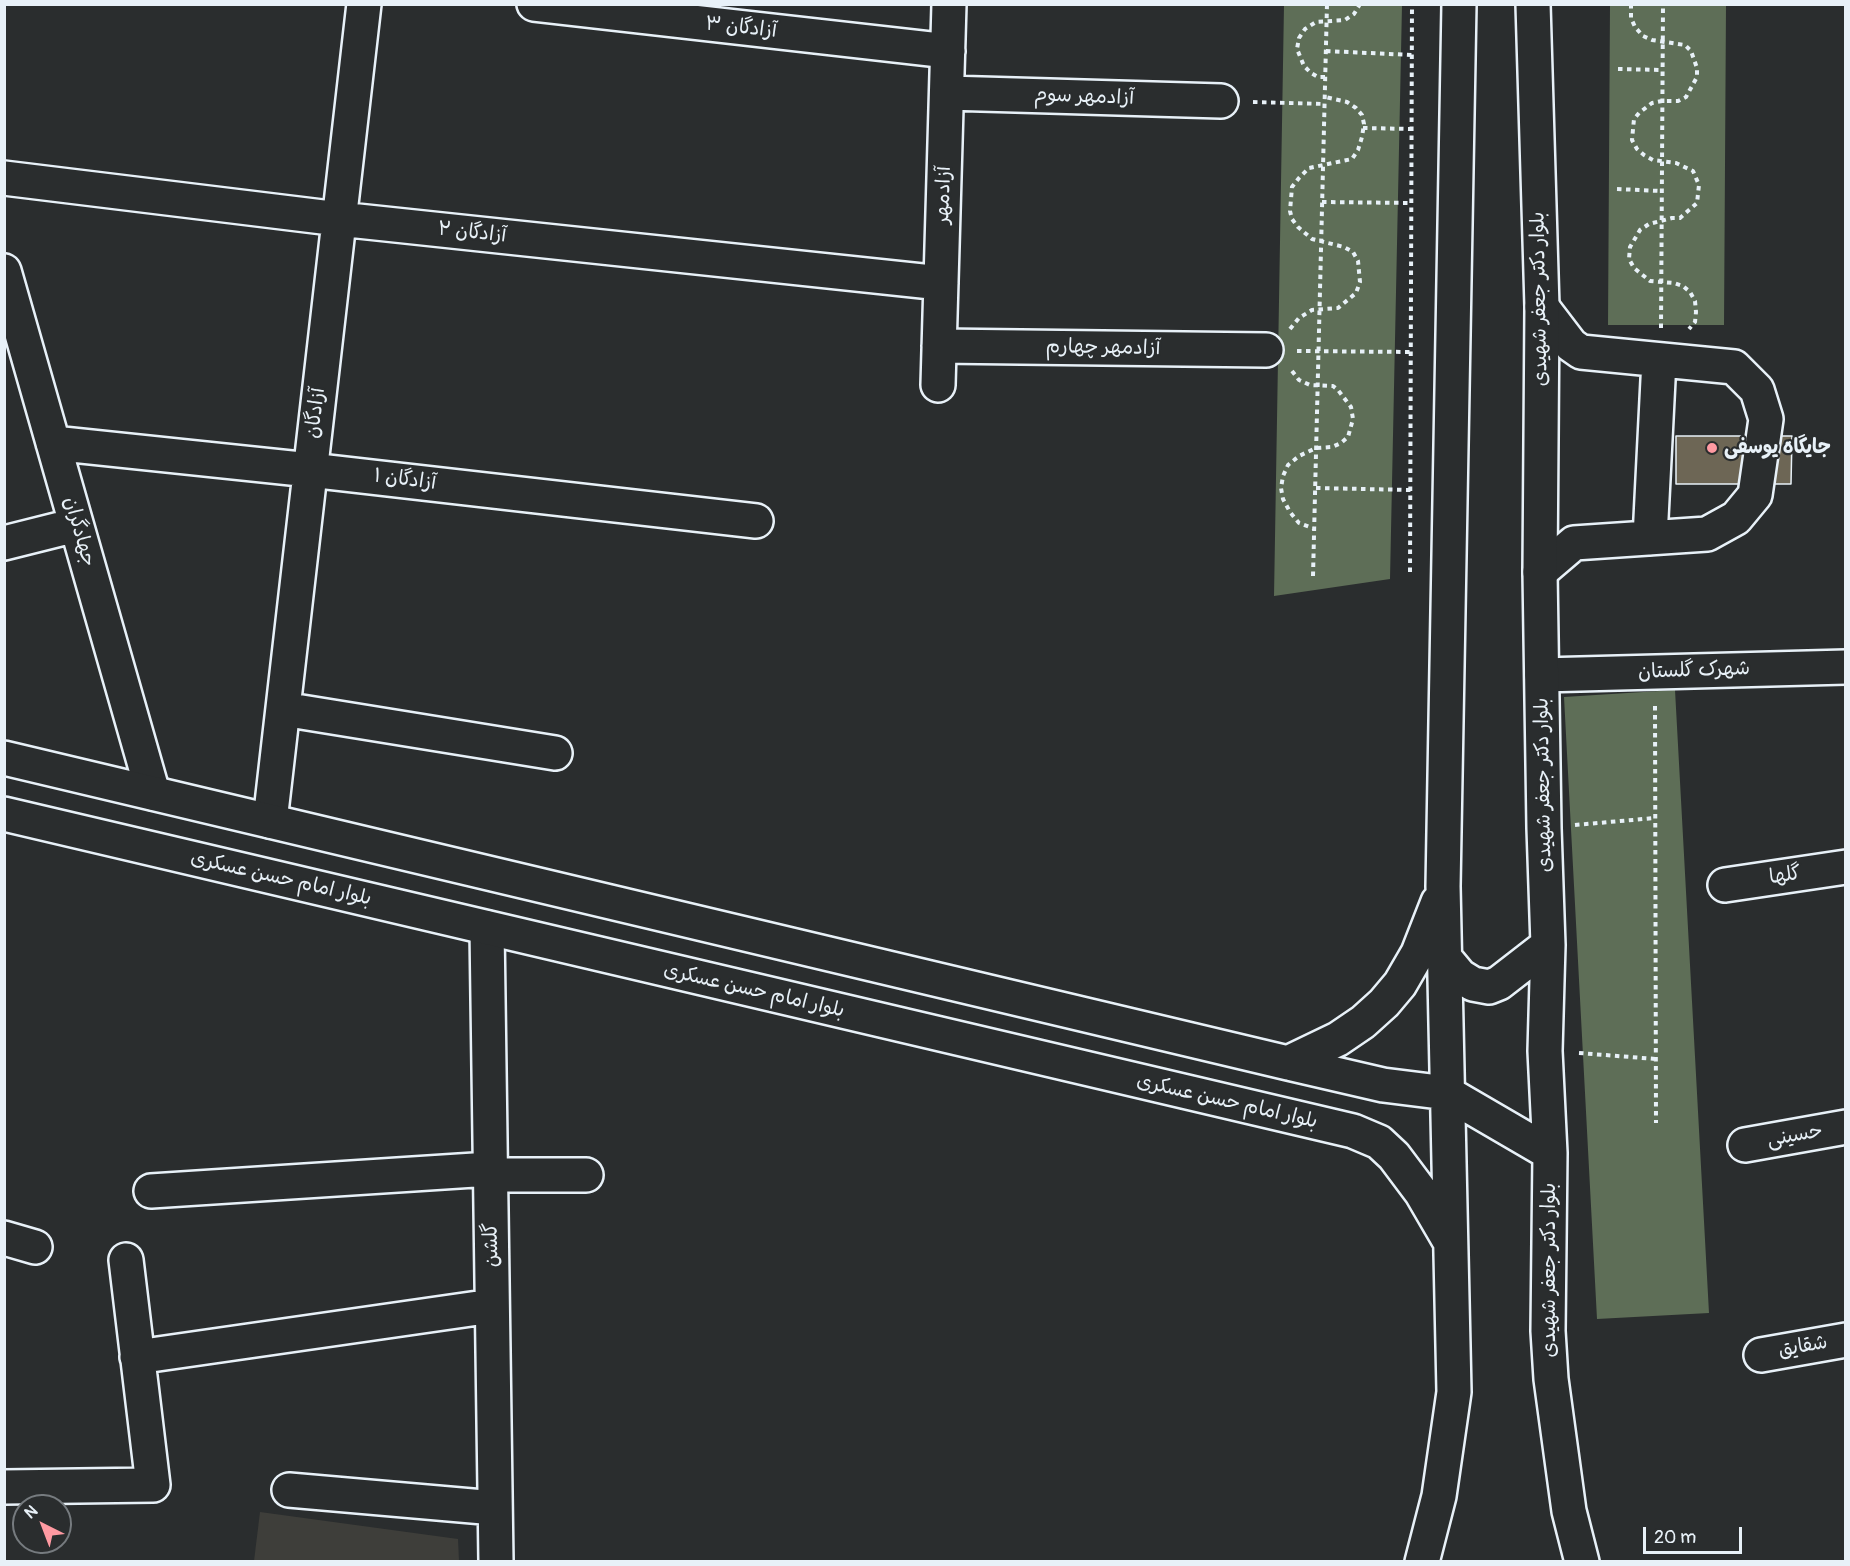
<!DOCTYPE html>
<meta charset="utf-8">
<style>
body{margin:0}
#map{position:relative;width:1850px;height:1566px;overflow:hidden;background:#2a2d2e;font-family:Pangolin,sans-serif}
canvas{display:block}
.frame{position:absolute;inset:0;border:6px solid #e8f1f8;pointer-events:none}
.north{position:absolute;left:12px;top:1494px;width:60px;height:60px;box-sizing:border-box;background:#2a2d2e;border:2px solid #767b7f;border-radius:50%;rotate:318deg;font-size:16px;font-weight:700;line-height:24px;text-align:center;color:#e8f1f8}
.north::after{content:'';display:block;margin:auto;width:21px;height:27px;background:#ff9aa2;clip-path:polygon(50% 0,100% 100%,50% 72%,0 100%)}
.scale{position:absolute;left:1643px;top:1527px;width:99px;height:27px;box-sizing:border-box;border:3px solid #e8f1f8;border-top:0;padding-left:8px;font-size:18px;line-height:21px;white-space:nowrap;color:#e8f1f8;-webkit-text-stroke:4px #2a2d2e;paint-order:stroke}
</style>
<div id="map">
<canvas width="1850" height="1566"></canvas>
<div class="frame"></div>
<div class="north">N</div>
<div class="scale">20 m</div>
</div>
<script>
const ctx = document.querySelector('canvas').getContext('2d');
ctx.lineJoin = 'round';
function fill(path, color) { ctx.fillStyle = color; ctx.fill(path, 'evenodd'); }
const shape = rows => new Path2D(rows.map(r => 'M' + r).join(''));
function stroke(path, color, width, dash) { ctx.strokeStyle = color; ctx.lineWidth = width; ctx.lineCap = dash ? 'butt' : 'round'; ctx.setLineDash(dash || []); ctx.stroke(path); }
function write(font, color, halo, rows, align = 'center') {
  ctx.font = font + ' Pangolin,"Playpen Sans Arabic",sans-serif'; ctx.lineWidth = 4.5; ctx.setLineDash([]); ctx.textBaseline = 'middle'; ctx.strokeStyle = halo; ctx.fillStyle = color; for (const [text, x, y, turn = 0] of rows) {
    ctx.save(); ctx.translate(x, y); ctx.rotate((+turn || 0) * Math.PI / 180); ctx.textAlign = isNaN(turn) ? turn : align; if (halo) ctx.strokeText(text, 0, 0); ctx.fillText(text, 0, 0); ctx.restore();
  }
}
const built = shape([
 [260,1512,458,1539,459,1561,254,1561]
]);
const green = shape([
 [1284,5,1402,5,1390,579,1274,596],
 [1610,5,1726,5,1724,325,1608,325],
 [1675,690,1709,1313,1597,1319,1564,697]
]);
const building = shape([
 [1676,436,1792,436,1791,484,1676,484,1676,436]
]);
const path = shape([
 [1631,4,1631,18,1635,27,1643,36,1652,40,1685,45,1691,51,1697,68,1697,77,1686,97,1678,101,1662,101,1652,103,1639,113,1634,119,1632,140,1637,149,1644,155,1653,160,1676,163,1693,171,1699,185,1697,203,1680,218,1672,218,1649,224,1640,230,1630,247,1629,259,1634,268,1650,281,1674,283,1683,286,1690,292,1695,301,1696,312,1695,322,1689,329],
 [1326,51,1412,55],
 [1618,69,1663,70],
 [1325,77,1318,77,1311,73,1304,66,1297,49,1299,38,1305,29,1316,22,1345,20,1354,14,1360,4],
 [1253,102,1325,104],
 [1363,128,1412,129],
 [1617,189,1661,191],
 [1322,202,1411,203],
 [1661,328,1663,4],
 [1290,329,1299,318,1312,310,1338,308,1356,293,1360,282,1358,261,1353,252,1344,247,1312,239,1298,227,1292,219,1290,211,1292,187,1299,178,1309,168,1352,159,1358,150,1362,137,1364,124,1362,115,1356,108,1347,102,1325,97],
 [1297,351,1411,352],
 [1292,371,1299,380,1310,385,1333,386,1338,390,1351,407,1353,419,1348,437,1341,443,1332,447,1316,448,1299,456,1288,465,1283,476,1281,488,1283,499,1290,512,1299,523,1315,529],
 [1316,488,1411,490],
 [1410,572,1412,4],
 [1313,576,1327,4],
 [1655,706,1656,1123],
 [1575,825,1655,818],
 [1579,1053,1656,1059]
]);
const minor = shape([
 [534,4,948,51],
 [947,93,1221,101],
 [4,178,339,219,941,283],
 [4,271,153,793],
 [939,346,1266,350],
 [938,385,949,4],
 [53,443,310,470,756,521],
 [1650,538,1659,360],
 [4,543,76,525],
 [1540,572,1574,543,1707,534,1736,518,1755,495,1766,419,1757,390,1734,367,1581,352,1571,345,1542,307],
 [1542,675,1846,667],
 [283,709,555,753],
 [270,821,364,4],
 [1725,885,1846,867],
 [487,928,496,1562],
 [1745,1145,1846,1127],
 [491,1175,586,1175],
 [151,1191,490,1169],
 [4,1238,35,1247],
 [1761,1355,1846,1340],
 [137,1357,492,1306],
 [4,1487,153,1485,126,1260],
 [289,1490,495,1508]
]);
const major = shape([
 [1533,4,1542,307,1540,572,1544,828,1548,945,1545,1051,1550,1153,1548,1331,1551,1379,1569,1511,1582,1562],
 [4,758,1288,1063,1383,1085,1447,1093,1550,1153],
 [4,814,1353,1131,1379,1142,1394,1156,1421,1192,1449,1240],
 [1445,958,1460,976,1473,984,1489,987,1499,983,1548,945],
 [1288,1063,1338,1039,1363,1022,1384,1003,1400,984,1418,953,1438,902],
 [1422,1562,1439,1496,1454,1392,1443,886,1459,4]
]);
const markers = [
 [1712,448,6,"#ff9aa2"]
];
const streetNames = [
 ["آزادگان ۳",741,28,6],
 ["آزادمهر سوم",1084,97,2],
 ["آزادمهر",944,195,-88],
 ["آزادگان ۲",472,233,6],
 ["بلوار دکتر جعفر شهیدی",1540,299,-91],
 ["آزادمهر چهارم",1103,348,1],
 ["آزادگان",316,413,-83],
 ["آزادگان ۱",405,480,7],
 ["جهادگران",79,532,74],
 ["شهرک گلستان",1694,671,-2],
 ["بلوار دکتر جعفر شهیدی",1544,785,-91],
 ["گلها",1785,876,-8],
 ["بلوار امام حسن عسکری",281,879,13],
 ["بلوار امام حسن عسکری",754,991,13],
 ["بلوار امام حسن عسکری",1227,1102,13],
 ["حسینی",1795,1136,-10],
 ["گلشن",492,1245,-91],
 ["بلوار دکتر جعفر شهیدی",1550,1270,-90],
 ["شقایق",1803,1347,-10]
];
const poiNames = [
 ["جایگاه یوسفی",1724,448]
];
fill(built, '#3e3e3a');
fill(green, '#5e6e57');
fill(building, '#6d6655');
stroke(building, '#e8f1f8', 1.5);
stroke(minor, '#e8f1f8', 38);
stroke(major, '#e8f1f8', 38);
stroke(path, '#e8f1f8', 4, [4.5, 4.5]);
stroke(minor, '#2a2d2e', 33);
stroke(major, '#2a2d2e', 33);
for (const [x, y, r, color] of markers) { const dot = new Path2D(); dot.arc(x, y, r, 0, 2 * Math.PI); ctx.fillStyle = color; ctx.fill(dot); stroke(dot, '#2a2d2e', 2); }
write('20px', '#e8f1f8', '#2a2d2e', streetNames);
write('bold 20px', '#e8f1f8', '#2a2d2e', poiNames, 'left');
</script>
